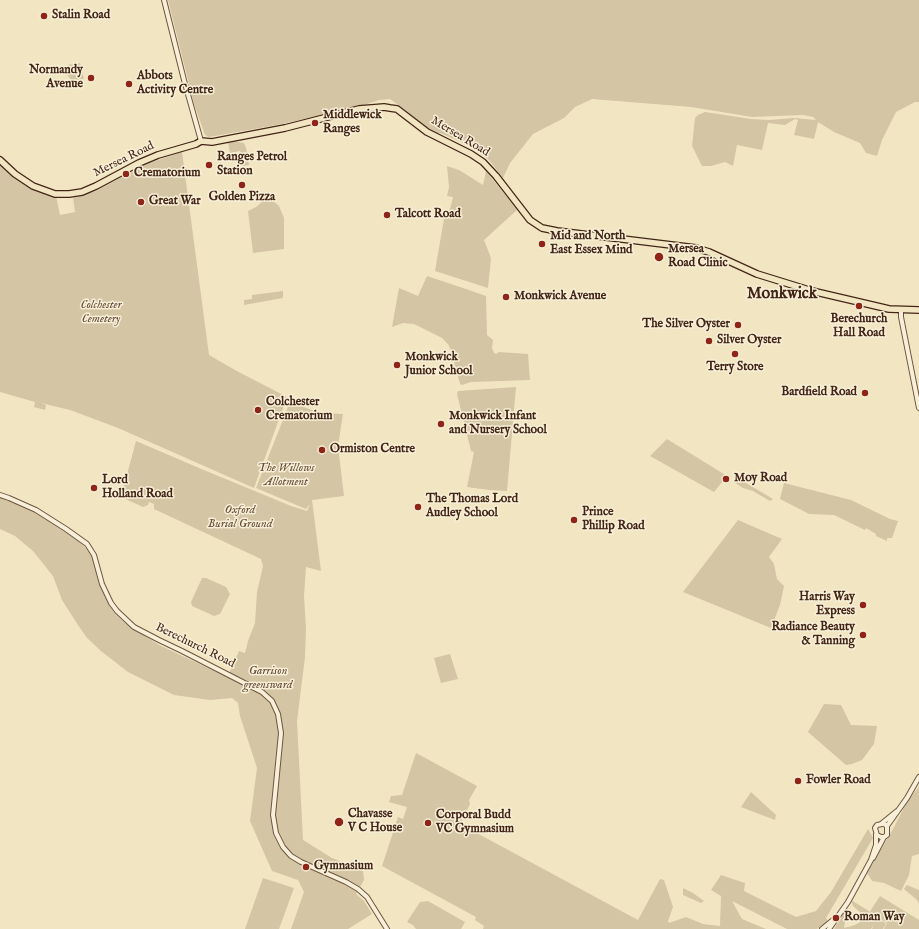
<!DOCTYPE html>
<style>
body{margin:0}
canvas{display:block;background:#f2e6c2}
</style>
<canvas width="919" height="929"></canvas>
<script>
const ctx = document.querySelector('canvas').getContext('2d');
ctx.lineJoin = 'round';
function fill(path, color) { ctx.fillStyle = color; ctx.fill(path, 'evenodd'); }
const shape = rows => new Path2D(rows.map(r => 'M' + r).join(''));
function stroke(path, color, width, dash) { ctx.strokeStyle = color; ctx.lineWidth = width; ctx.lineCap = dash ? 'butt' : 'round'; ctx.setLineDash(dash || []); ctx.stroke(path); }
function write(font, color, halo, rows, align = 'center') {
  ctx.font = font + ' "IM FELL English",serif'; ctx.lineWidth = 3; ctx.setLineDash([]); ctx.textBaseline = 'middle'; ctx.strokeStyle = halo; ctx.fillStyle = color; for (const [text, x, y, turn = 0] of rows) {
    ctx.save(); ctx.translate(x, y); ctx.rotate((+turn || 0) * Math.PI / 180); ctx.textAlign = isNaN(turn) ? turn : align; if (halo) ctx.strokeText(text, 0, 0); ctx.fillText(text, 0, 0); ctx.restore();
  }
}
const green = shape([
 [168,0,919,0,919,102,915,102,896,112,882,140,877,156,866,153,860,143,834,132,818,122,814,139,794,135,798,120,795,119,785,125,768,123,762,150,737,145,733,166,725,162,711,166,702,166,692,146,695,118,698,115,705,112,751,119,769,120,794,118,816,120,813,117,803,115,752,117,691,107,592,99,575,107,564,118,533,134,510,163,503,178,489,160,475,149,461,142,440,133,432,134,408,112,390,99,379,100,361,106,282,124,215,136,209,137,205,135,194,104],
 [80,63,84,79,79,79,73,82,68,76,67,65],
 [231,141,244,143,246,148,249,165,242,166,240,151,230,153,228,142],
 [182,152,209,355,235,370,287,397,254,488,118,428,70,410,41,403,46,405,45,410,34,407,35,402,0,392,0,164,19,181,56,196,60,215,75,212,73,198,96,191,146,164],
 [447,166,459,170,483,185,486,171,517,210,484,240,491,258,488,288,435,271,445,213,450,209,453,197,447,196,449,187],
 [272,200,279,206,284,218,284,249,253,253,248,211,256,207,263,201],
 [427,276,466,289,486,296,487,335,493,340,492,348,494,353,496,354,499,352,528,354,530,380,471,382,462,385,460,384,451,350,448,344,442,338,414,324,403,323,392,327,399,288,418,296],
 [283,291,283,298,244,305,244,300,252,299,252,295],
 [516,387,507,491,489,490,467,487,474,452,471,451,457,394,458,391],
 [290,402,320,413,343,414,338,446,344,496,312,500,321,571,306,567,304,596,306,629,305,657,297,721,303,840,332,858,363,870,364,880,356,894,364,901,372,914,348,929,291,929,304,892,298,880,272,871,250,821,257,768,240,716,238,703,232,698,210,700,174,695,128,672,101,651,87,638,78,625,62,600,53,576,33,551,15,536,0,529,0,496,23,505,43,517,78,541,86,548,91,555,96,568,99,583,108,603,116,615,125,623,159,645,208,668,228,676,239,651,245,653,248,641,255,623,257,592,263,566,261,559,154,509,154,504,149,502,148,505,143,507,121,497,136,441,199,468,291,506,307,511,310,504,306,509,256,488],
 [667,439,727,476,714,492,650,456],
 [736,477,773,499,770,501,753,491,743,488,734,482],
 [784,483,851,500,890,519,898,521,892,538,887,538,887,541,876,536,876,534,866,528,865,530,834,515,809,514,780,499],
 [738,520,782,539,769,557,774,564,777,579,784,586,780,605,771,628,683,592],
 [202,578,206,578,226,587,230,594,220,614,214,616,192,606,191,602],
 [450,654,458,679,441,683,434,658],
 [824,704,841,705,851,725,877,726,874,744,862,760,852,764,846,765,808,732],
 [416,753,477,786,469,800,470,804,460,824,638,920,660,879,664,880,673,907,668,921,669,923,686,917,703,924,720,926,721,896,711,890,721,875,745,883,744,891,796,917,816,911,831,892,868,829,873,838,826,918,828,921,817,929,787,929,732,901,742,919,766,929,483,929,484,926,475,920,476,917,382,866,398,817,403,819,407,807,389,802,391,796,402,795],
 [919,787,919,854,912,856,909,875,901,891,884,883,872,881,867,873,893,829,908,800],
 [751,792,776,815,775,820,741,807],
 [263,878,294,888,279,929,245,929],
 [907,885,919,890,919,904,917,900,904,889],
 [683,888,693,893,704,901,701,903,683,895],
 [880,896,919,920,919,929,884,929,887,923,870,913,880,921,879,921,884,922,886,924,883,929,872,929,874,924,871,929,834,929,846,909,851,911,846,917,844,928,855,925,862,921,863,915,853,906,851,900,869,911,869,913],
 [428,901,465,922,461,929,416,929,413,925,407,922,420,902]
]);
const minor = shape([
 [164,0,184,80,201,141],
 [901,310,901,317,919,408],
 [0,495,9,498,36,510,66,529,87,544,94,555,102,584,111,603,117,611,134,627,159,640,182,651,262,692,272,701,278,714,281,733,273,815,276,833,283,847,291,856,301,862,346,882,358,889,367,897,387,929],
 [881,824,897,811],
 [884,837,881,837,877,835,875,828,877,825,882,824,884,824,887,826],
 [873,858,884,837,887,835,887,826,907,798,919,777],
 [822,929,833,920],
 [829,929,848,902,871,860,876,845,876,834]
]);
const major = shape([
 [0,160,15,174,33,186,55,194,69,194,82,192,96,186,139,163,158,155,196,144,201,141,212,142,285,128,359,109,384,107,390,108,397,109,427,132,471,154,483,162,496,176,530,220,542,228,557,231,696,248,709,252,757,274,812,291,889,309,919,310]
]);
const markers = [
 [44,16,4,"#8f2418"],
 [91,78,4,"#8f2418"],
 [129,84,4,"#8f2418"],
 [315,123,4,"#8f2418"],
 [209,165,4,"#8f2418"],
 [126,174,4,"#8f2418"],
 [242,185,4,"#8f2418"],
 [141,202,4,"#8f2418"],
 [387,215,4,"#8f2418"],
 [542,244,4,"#8f2418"],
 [659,257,5,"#8f2418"],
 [506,297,4,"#8f2418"],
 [859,306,4,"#8f2418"],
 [738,325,4,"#8f2418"],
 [709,341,4,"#8f2418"],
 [735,354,4,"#8f2418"],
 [397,365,4,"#8f2418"],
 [865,393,4,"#8f2418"],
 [258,410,4,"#8f2418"],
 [441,424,4,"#8f2418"],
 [322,450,4,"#8f2418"],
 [726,479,4,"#8f2418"],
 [94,488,4,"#8f2418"],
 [418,507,4,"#8f2418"],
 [574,520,4,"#8f2418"],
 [863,605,4,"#8f2418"],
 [863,635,4,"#8f2418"],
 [798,781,4,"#8f2418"],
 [339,822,5,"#8f2418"],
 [428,823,4,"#8f2418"],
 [306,867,4,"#8f2418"],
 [836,918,4,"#8f2418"]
];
const poiNames = [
 ["Stalin Road",52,16],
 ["Normandy",83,71,"right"],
 ["Avenue",83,85,"right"],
 ["Abbots",137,77],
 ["Activity Centre",137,91],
 ["Middlewick",323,116],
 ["Ranges",323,130],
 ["Ranges Petrol",217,158],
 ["Station",217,172],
 ["Crematorium",134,174],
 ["Golden Pizza",242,198,"center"],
 ["Great War",149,202],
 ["Talcott Road",395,215],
 ["Mid and North",550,237],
 ["East Essex Mind",550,251],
 ["Mersea",668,250],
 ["Road Clinic",668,264],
 ["Monkwick Avenue",514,297],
 ["Berechurch",859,320,"center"],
 ["Hall Road",859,334,"center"],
 ["The Silver Oyster",730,325,"right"],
 ["Silver Oyster",717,341],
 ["Monkwick",405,358],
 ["Junior School",405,372],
 ["Terry Store",735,368,"center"],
 ["Bardfield Road",857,393,"right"],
 ["Colchester",266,403],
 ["Crematorium",266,417],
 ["Monkwick Infant",449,417],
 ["and Nursery School",449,431],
 ["Ormiston Centre",330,450],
 ["Moy Road",734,479],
 ["Lord",102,481],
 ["Holland Road",102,495],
 ["The Thomas Lord",426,500],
 ["Audley School",426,514],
 ["Prince",582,513],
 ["Phillip Road",582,527],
 ["Harris Way",855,598,"right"],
 ["Express",855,612,"right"],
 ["Radiance Beauty",855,628,"right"],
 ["& Tanning",855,642,"right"],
 ["Fowler Road",806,781],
 ["Chavasse",348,815],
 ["V C House",348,829],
 ["Corporal Budd",436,816],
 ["VC Gymnasium",436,830],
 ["Gymnasium",314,867],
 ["Roman Way",844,918]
];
const streetNames = [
 ["Mersea Road",460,137,31],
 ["Mersea Road",124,160,-26],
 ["Berechurch Road",195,646,26]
];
const parkNames = [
 ["Colchester",101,306],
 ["Cemetery",101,320],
 ["The Willows",286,469],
 ["Allotment",286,483],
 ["Oxford",240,511],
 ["Burial Ground",240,525],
 ["Garrison",268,672],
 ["greensward",268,686]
];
const districtNames = [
 ["Monkwick",782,295]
];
fill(green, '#d4c5a5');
stroke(minor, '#6e5541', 6);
stroke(major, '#422516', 8);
stroke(minor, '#f7efd7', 4);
stroke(major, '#f2e6c2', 5.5);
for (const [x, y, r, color] of markers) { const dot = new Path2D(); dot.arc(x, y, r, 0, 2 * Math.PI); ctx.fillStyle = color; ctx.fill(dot); stroke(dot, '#f7efd7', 1.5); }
write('bold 12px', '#422516', '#f7efd7', poiNames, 'left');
write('12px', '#422516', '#f7efd7', streetNames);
write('italic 12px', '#664d3a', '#f7efd7', parkNames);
write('bold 16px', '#422516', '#f7efd7', districtNames);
</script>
